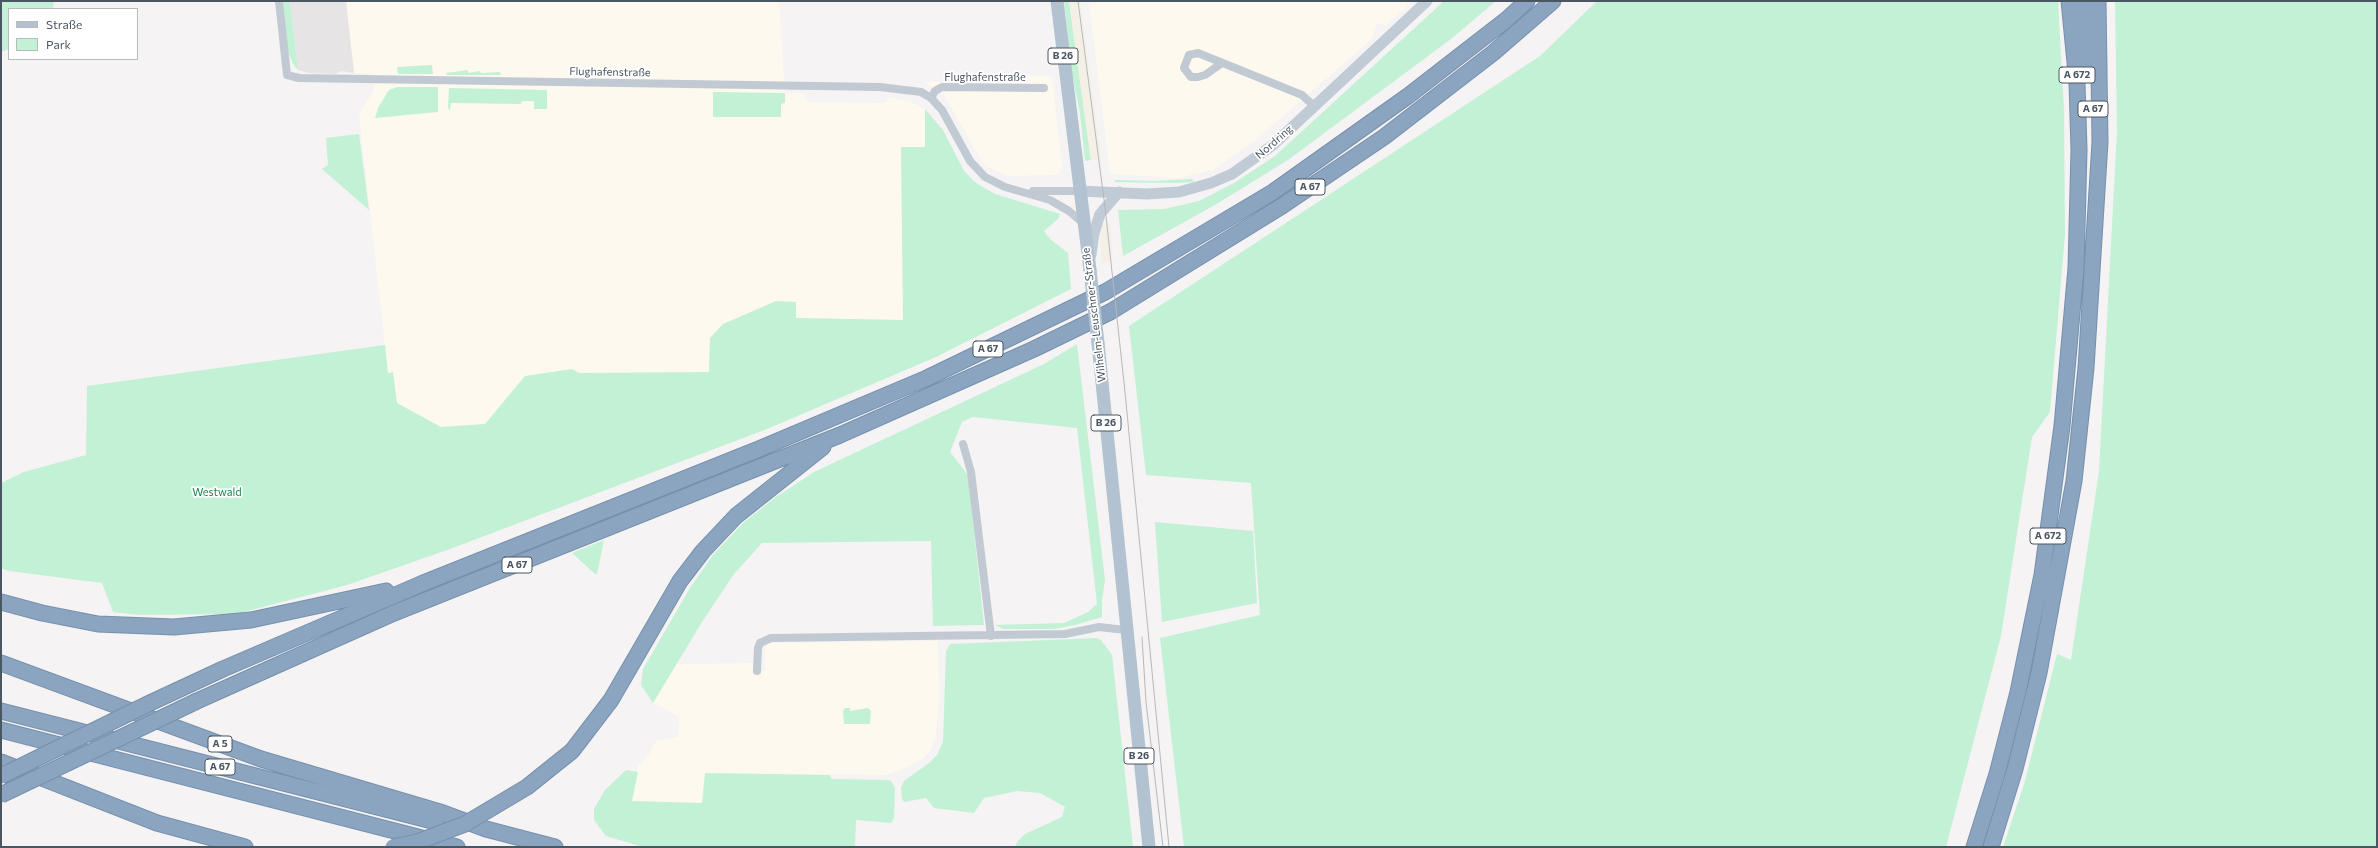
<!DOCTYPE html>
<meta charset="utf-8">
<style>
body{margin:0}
#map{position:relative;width:2378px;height:848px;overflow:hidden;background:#f5f3f3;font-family:Commissioner,sans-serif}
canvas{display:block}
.frame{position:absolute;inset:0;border:2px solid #4a5661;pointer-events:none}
.legend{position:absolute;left:8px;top:8px;width:130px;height:52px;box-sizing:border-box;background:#fff;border:1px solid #b7bbc0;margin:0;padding:5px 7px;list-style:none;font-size:12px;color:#4a5661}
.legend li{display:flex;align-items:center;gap:8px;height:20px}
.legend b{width:20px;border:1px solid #b7bbc0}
</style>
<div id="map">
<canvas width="2378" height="848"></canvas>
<div class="frame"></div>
<ul class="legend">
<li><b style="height:5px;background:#b3c2d1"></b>Straße</li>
<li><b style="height:11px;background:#c3f1d5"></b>Park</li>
</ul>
</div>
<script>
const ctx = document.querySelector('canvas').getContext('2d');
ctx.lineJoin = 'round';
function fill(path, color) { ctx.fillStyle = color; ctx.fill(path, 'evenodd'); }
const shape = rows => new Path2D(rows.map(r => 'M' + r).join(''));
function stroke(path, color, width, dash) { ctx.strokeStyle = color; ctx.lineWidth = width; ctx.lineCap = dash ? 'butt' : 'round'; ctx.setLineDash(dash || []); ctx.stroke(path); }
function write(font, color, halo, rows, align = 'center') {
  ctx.font = font + ' Commissioner,sans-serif'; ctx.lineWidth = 3.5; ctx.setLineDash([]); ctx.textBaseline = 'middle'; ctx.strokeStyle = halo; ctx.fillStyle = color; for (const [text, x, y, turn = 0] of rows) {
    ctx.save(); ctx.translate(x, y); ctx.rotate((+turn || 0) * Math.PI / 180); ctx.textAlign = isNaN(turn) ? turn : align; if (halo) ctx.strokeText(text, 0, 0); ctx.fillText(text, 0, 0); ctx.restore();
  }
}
const commercial = shape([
 [346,1,779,1,785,93,803,93,808,102,885,103,888,98,893,98,914,103,925,109,925,147,901,147,903,320,796,318,723,324,710,337,709,372,579,373,572,369,526,376,485,424,441,427,397,403,393,373,388,373,359,114,374,90,374,74,354,73],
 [1089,1,1412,1,1386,26,1377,23,1372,39,1254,141,1214,169,1179,178,1110,174],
 [969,74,1052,76,1062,166,1059,173,1056,175,1007,176,988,167,982,161,944,95,924,82,969,81],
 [938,641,939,699,936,736,931,749,925,757,904,769,886,775,705,773,702,803,631,801,638,766,649,754,656,741,678,737,679,717,653,703,676,664,753,663,754,671,765,671,765,643]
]);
const education = shape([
 [290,1,346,1,354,73,342,71,335,74,309,73,298,70]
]);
const green = shape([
 [1,1,54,1,53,9,9,9,9,49,1,52],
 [283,1,290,1,298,70,293,64,288,51],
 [1064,1,1069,1,1091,160,1085,161,1080,113,1072,74],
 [1444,1,1496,1,1451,39,1288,160,1215,205,1123,256,1118,210,1164,209,1199,201,1234,183,1275,156],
 [1597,1,2058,1,2064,110,2065,234,2050,412,2032,437,2001,636,1946,847,1184,847,1160,638,1260,615,1251,483,1146,475,1129,326,1540,56],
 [2115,1,2377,1,2377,847,2003,847,2025,781,2057,654,2071,660,2099,471,2117,131],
 [432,65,433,74,398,74,397,67],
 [468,70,468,73,480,71,481,73,500,72,501,75,447,75,446,73],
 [397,87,438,87,438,112,375,118,378,108,389,90],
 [449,88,547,90,547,109,534,109,534,101,522,101,521,104,451,103,450,110,448,108],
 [713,92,785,93,785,103,781,104,781,117,713,117],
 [925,109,943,130,964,171,976,183,995,194,1060,214,1058,219,1044,231,1050,239,1068,253,1071,289,936,357,767,429,450,549,347,585,236,614,139,615,113,612,102,583,9,571,1,568,1,483,24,472,86,455,87,386,385,345,388,373,393,372,397,403,441,427,485,424,525,376,572,369,579,373,709,372,710,338,723,324,776,301,796,302,796,318,903,320,901,147,925,147],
 [359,134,369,210,322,169,328,165,326,138],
 [1192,179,1194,182,1174,183,1114,182,1116,180,1154,181],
 [1077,344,1105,580,1102,600,1102,617,1075,625,1054,629,1003,629,995,625,1064,623,1088,612,1097,604,1077,428,973,417,962,422,950,452,968,475,984,625,933,626,931,541,762,543,734,574,702,622,653,703,641,685,643,669,690,588,713,555,743,523,776,497,814,472,1044,364],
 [1155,522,1253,531,1257,603,1162,622],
 [604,540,597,574,595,574,572,553],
 [1097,638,1101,640,1112,655,1133,847,1015,847,1017,842,1025,834,1062,817,1065,807,1040,793,1017,791,984,798,974,813,934,808,926,798,904,802,902,799,901,787,904,781,929,763,937,755,943,742,946,652,950,644],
 [845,708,850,708,850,711,868,708,871,711,870,724,844,724,843,711],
 [626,770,638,772,632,801,702,803,705,773,829,775,832,779,889,780,892,782,895,789,894,818,891,823,856,820,855,847,643,847,606,836,594,820,594,809,605,790]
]);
const sand = shape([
 [1069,1,1080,1,1101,159,1091,160],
 [1110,224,1113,259,1102,264,1099,225]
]);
const minor = shape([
 [279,1,287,75,299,78,880,87,921,92,931,98,942,110,970,161,985,177,1005,187,1050,200,1069,211,1083,223],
 [1222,63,1205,75,1198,77,1191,77,1184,68,1189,55,1198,53,1302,95,1314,106],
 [931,98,935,91,942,87,1044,88],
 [1033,191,1079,191],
 [963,444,971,472,991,636],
 [757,671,758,648,760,643,771,638,1065,634,1099,627,1125,630]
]);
const secondary = shape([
 [1079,191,1147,194,1179,192,1211,183,1232,174,1273,145,1427,1],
 [1091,255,1094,233,1100,214,1119,192]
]);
const primary = shape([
 [1057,1,1090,270],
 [1098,343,1149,847]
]);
const motorway = shape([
 [2083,1,2091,71],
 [1,602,42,613,98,624,174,627,251,620,386,591],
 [1,663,261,759,443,813,486,829,555,847],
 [197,701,394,613,840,435,1034,349,1110,312,1282,206,1384,137,1493,53,1553,1],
 [152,702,223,669,421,584,759,449,927,378,1105,292,1273,192,1408,96,1506,20,1527,1],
 [1,711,436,822],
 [1,730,457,847],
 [572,751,611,700,680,581,703,551,736,516,823,447],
 [1,762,157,823,245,847],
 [1974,847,1997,774,2018,692,2042,575,2062,426,2076,268,2079,150,2077,83,2069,1],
 [1991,847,2015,769,2039,673,2074,481,2086,368,2100,142,2098,1]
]);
const tram = shape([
 [1078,1,1105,207,1125,392,1169,847],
 [1142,637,1146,702,1163,847]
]);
const primaryBridge = shape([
 [1090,270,1098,343]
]);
const motorwayBridge = shape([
 [1,776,152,702],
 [1,795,197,701],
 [393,847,417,842,465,824,527,787,572,751]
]);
const shields = [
 [1063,56,30],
 [2077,75,36],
 [2093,109,30],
 [1310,187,30],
 [988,349,30],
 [1106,423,30],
 [2048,536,36],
 [517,565,30],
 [220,744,24],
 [1139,756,30],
 [220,767,30]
];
const shieldNames = [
 ["B 26",1063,56],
 ["A 672",2077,75],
 ["A 67",2093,109],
 ["A 67",1310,187],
 ["A 67",988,349],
 ["B 26",1106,423],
 ["A 672",2048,536],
 ["A 67",517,565],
 ["A 5",220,744],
 ["B 26",1139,756],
 ["A 67",220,767]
];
const streetNames = [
 ["Flughafenstraße",610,72,1],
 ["Flughafenstraße",985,77],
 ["Nordring",1274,142,-41],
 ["Wilhelm-Leuschner-Straße",1094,315,-97]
];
const parkNames = [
 ["Westwald",217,492]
];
fill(commercial, '#fdf9ef');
fill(education, '#e6e4e5');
fill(green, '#c3f1d5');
fill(sand, '#f5f0e5');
stroke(motorway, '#7690ad', 17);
stroke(minor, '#c1cad2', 8);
stroke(secondary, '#c1cbd6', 11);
stroke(primary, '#b3c2d1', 13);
stroke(motorway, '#8ba5c1', 15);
stroke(tram, '#b5b8bd', 1);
stroke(motorwayBridge, '#7690ad', 17, []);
stroke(primaryBridge, '#b3c2d1', 13);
stroke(motorwayBridge, '#8ba5c1', 15);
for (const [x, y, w] of shields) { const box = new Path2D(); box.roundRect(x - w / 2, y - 8, w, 16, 3); ctx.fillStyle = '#fff'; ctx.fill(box); stroke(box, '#4a5661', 1); }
write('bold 10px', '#4a5661', null, shieldNames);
write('11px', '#4a5661', '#fff', streetNames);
write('11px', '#17864f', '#fff', parkNames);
</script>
